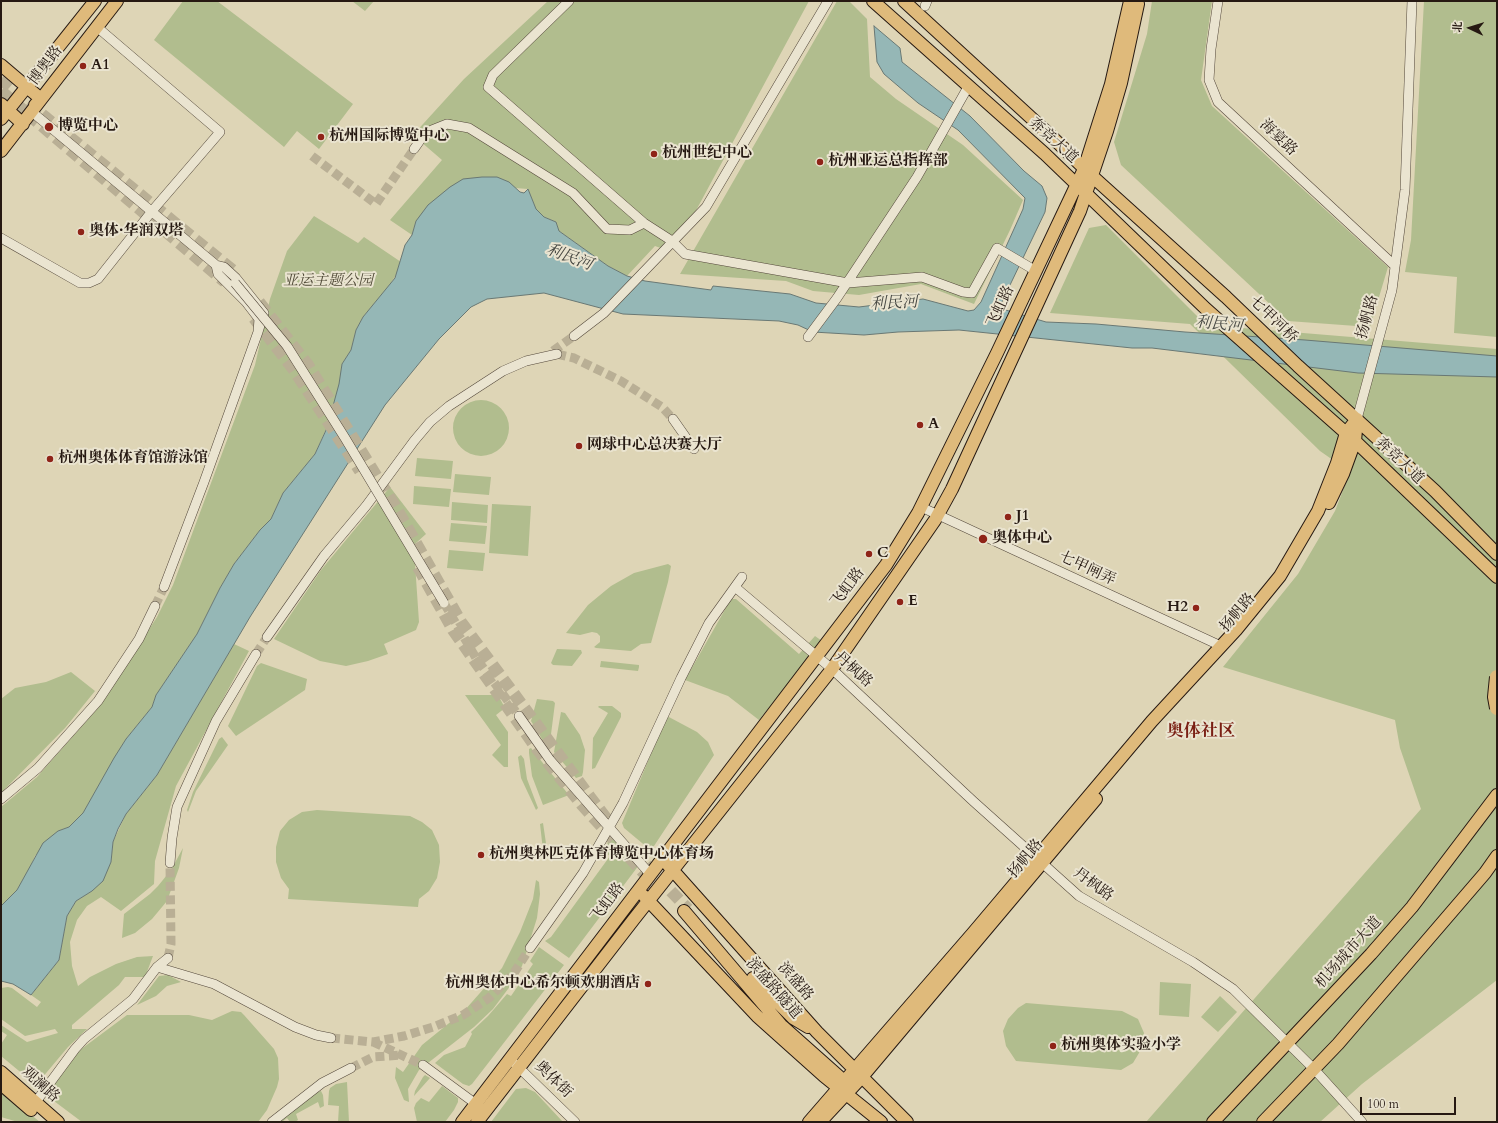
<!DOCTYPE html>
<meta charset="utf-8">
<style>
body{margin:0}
#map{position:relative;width:1498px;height:1123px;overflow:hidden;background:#ded5b6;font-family:Cardo,"Noto Serif SC",serif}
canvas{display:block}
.frame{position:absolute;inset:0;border:2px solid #261912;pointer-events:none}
.north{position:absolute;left:1450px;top:8px;width:40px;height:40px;-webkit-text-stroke:3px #eae4d0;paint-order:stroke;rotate:274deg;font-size:11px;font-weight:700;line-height:16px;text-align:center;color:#261912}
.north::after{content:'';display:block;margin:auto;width:14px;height:18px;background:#261912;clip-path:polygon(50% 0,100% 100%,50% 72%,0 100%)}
.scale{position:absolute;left:1360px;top:1097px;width:96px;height:18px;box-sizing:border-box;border:2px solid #261912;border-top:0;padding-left:5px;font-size:12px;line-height:14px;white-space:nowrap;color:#261912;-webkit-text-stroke:3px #eae4d0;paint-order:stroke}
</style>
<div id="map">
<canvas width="1498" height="1123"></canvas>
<div class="frame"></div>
<div class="north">北</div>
<div class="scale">100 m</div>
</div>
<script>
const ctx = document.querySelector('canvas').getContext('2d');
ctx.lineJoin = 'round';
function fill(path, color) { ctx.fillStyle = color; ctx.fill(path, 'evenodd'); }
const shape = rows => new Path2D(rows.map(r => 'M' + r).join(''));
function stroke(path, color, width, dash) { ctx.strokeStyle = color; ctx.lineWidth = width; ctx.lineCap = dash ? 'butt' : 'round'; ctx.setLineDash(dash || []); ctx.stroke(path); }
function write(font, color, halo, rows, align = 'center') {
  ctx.font = font + ' Cardo,"Noto Serif SC",serif'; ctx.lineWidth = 4; ctx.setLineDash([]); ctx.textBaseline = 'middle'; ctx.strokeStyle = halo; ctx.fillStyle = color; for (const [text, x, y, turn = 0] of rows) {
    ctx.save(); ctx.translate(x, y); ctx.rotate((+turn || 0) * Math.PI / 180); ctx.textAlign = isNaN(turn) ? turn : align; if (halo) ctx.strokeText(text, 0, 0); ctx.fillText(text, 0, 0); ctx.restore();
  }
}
const green = shape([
 [183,1,217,1,353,104,319,149,297,131,284,147,154,40],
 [352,1,374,1,365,11],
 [548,1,809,1,679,242,669,251,655,246,627,276,608,266,559,231,556,222,544,217,536,210,528,189,515,188,509,182,416,221,412,235,390,220,442,160,413,135,464,79],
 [837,1,849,1,867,19,870,77,896,99,963,145,1023,200,1010,230,974,304,921,284,859,295,813,291,786,281,680,274],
 [1152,1,1212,1,1201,80,1212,106,1388,267,1370,327,1288,321,1121,165,1114,142,1147,34],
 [1424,1,1497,1,1497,337,1454,333,1457,277,1405,272,1411,240],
 [314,216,358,243,364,237,401,262,398,272,389,286,363,317,356,330,351,350,342,364,340,384,327,427,315,454,283,493,271,519,260,530,234,564,220,588,197,634,156,695,152,707,126,739,83,813,69,827,58,831,35,856,30,868,17,890,1,906,1,807,37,777,98,708,157,617,173,585,255,365,270,299,287,251],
 [1106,225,1206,325,1497,349,1497,980,1362,1084,1320,1122,1146,1122,1421,809,1400,748,1395,720,1223,667,1298,574,1335,511,1350,472,1320,451,1190,324,1050,313,1089,228],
 '453 428a28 28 0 1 1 56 0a28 28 0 1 1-56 0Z',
 [417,458,453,461,451,479,415,476],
 [455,474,491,477,489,495,453,492],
 [414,486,451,489,449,507,413,504],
 [390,487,426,534,416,543,414,549,419,622,416,630,384,644,388,654,368,661,346,666,320,661,274,639,321,570],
 [452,502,488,505,487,523,451,520],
 [492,504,531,506,528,556,489,553],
 [451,523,487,526,485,544,449,541],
 [449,550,485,553,483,571,447,568],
 [668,564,671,566,668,582,651,643,641,644,631,651,596,648,594,647,600,642,600,636,597,633,592,632,580,635,566,633,588,605,611,586,634,573],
 [731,599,736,599,799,654,815,636,822,641,759,720,728,696,685,680],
 [234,644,249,651,176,786,155,861,154,884,121,911,101,897,87,906,77,920,70,942,72,966,78,986,90,977,116,964,137,957,153,956,145,977,125,977,119,985,72,1025,72,1029,87,1029,68,1047,36,1085,1,1056,1,1044,7,1035,1,1031,1,1025,27,1042,58,1033,55,1029,25,1036,1,1019,1,988,8,987,12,988,37,1007,41,1002,31,995,59,960,67,916,76,901,92,891,111,862,113,842,126,814,157,775],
 [557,649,581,650,582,653,572,666,553,665,551,663],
 [601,661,639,665,639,667,638,671,600,667],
 [261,663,307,679,305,690,236,736,228,726,257,666],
 [71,672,95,691,65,728,1,793,1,699,15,688,46,682],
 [465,695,498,695,505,708,496,715,508,732,508,767,504,767,492,755,501,745],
 [537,699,553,701,555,703,550,742,545,744,531,721],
 [599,706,612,706,621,713,621,717,595,768,592,769,593,738,608,713,598,707],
 [561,712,565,713,580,735,585,750,583,772,582,776,576,778,554,752],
 [667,716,697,732,708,742,714,755,654,846,648,848,624,828,622,823],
 [222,737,228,745,196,791,188,812,187,810,193,792,219,739],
 [531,748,546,767,569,795,543,805,532,776,529,753,529,749],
 [521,755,524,759,527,779,538,808,536,810,521,778,518,757],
 [317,810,410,816,422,822,432,830,439,845,440,862,437,878,429,891,419,899,418,907,288,899,289,889,281,878,276,862,276,847,280,831,289,820,302,812],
 [543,823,547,850,547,859,544,859,540,824],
 [615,838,639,865,569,958,545,941,551,937,610,856,606,853,608,840],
 [183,848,179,868,167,901,152,919,135,933,122,938,124,914,150,894,158,886,171,870],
 [536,880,539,882,540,894,537,918,522,966,511,985,493,1009,474,1027,419,1070,408,1089,409,1102,404,1100,395,1078,396,1067,403,1072,422,1045,464,1011,502,968,520,932,533,899],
 [539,947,564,965,472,1084,469,1086,463,1084,435,1063,444,1055,465,1047,472,1034,471,1032,488,1016,507,994,511,996,533,964,530,961],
 [168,975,181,982,167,986,156,996,137,1005,159,976],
 [1160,982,1191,984,1189,1017,1159,1015],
 [1220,996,1237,1012,1218,1032,1201,1017],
 [1026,1003,1122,1011,1138,1019,1144,1033,1139,1053,1133,1063,1121,1070,1016,1061,1006,1046,1003,1031,1008,1019,1018,1008],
 [232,1011,241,1012,244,1015,274,1049,278,1058,279,1079,277,1087,267,1110,258,1122,82,1122,46,1095,76,1053,127,1015,189,1015,212,1020],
 [425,1075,430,1078,414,1096,415,1091,423,1077],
 [347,1082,349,1122,338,1122,339,1106,328,1105,329,1091,330,1088,336,1084],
 [442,1086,458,1098,458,1102,454,1110,445,1122,417,1122,414,1108,416,1103,421,1098,429,1102],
 [526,1088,535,1092,563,1122,491,1122,516,1089],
 [1,1091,40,1122,18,1122,1,1117],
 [321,1091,323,1095,324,1106,320,1108,318,1102,296,1114,298,1120,295,1122,290,1122,287,1118,282,1122,277,1122,316,1092]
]);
const water = shape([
 [874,26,900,48,902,62,970,116,1024,171,1042,186,1047,198,1045,212,999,308,1046,322,1096,324,1185,332,1305,340,1497,356,1497,377,1358,373,1152,348,1132,348,959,330,898,332,864,335,813,332,798,325,779,321,623,314,544,293,487,299,471,307,439,339,385,405,250,617,157,775,126,814,118,829,113,842,111,862,103,881,92,891,76,901,67,916,59,960,31,995,13,984,1,981,1,906,17,890,43,843,58,831,69,827,83,813,114,758,126,739,152,707,156,695,197,634,220,588,234,564,260,530,271,519,283,493,315,454,327,428,339,384,342,364,351,350,356,330,363,317,395,278,405,245,412,235,416,221,428,205,450,187,463,179,482,177,497,177,509,182,520,192,524,193,528,189,536,209,544,217,556,222,559,231,608,266,627,276,645,281,711,290,713,286,790,294,816,303,859,307,923,299,968,311,974,310,981,302,1023,209,1025,198,958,130,918,103,884,74,877,62,874,26]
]);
const minorTunnel = shape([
 [312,156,376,204,414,149],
 [553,351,574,336],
 [557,354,574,358,621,381,662,407,673,419],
 [444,603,476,658,519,716],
 [155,606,164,587],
 [256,654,267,637],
 [168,958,171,944,170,863],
 [331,1038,373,1042,404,1036,433,1027,463,1015,489,998,514,973,530,948],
 [373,1042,423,1065],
 [351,1068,373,1057,403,1055]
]);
const majorTunnel = shape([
 [1,79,44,116,235,272],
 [1,91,225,282],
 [259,302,308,365,395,506,461,622,590,797,609,822],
 [254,318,294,370,360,471],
 [418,567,453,630,537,749,582,805,649,879],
 [646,865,688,909]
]);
const minor = shape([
 [569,1,493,75,488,87,644,223,672,241,685,254,848,283,922,277,963,292,972,293,997,248,1036,271],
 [1218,1,1211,49,1209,80,1218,102,1395,266],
 [925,6,927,1],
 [32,112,216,265,224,267,236,278,264,313,258,332,259,319,246,302,218,274,216,265],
 [414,149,421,139,432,130,447,124,469,128,573,193,607,229,630,230,644,223],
 [1,238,80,283,89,283,98,279,152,211,220,132,97,27],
 [574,336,604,313,706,207,828,1],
 [808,337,837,298,917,177,968,87],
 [673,419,694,449],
 [1357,419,1392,290,1405,190,1412,1],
 [921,507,1221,646],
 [164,587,204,482,258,332],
 [735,587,832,669,973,801,1079,896,1193,962,1233,989,1315,1070,1362,1122],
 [267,637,324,556,366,506,414,441,430,422,449,406,503,371,526,361,557,354],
 [519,716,550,760,650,874],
 [1,799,38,768,98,701,139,639,155,606],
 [170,863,172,838,177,807,216,721,256,654],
 [530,948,583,873,623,803,681,678,709,623,742,577],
 [157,967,214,984,295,1027,316,1035,331,1038],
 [510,1059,575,1122],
 [423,1065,476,1104],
 [35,1103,75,1049,84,1039,133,999,157,967,168,958],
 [272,1122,322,1083,351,1068]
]);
const major = shape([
 [873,1,1045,154,1206,309,1355,441,1497,577],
 [904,1,1052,137,1092,176,1226,297,1298,366,1435,491,1497,554],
 [1,65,41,99,35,105],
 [1,104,23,124],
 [1,119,95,1],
 [1,151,117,1],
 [1329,503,1343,474,1355,441,1357,419],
 [668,865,817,1032,907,1122],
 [644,896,757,1016,824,1076,881,1122],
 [684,911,781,1025,844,1081],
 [753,978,793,1018,808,1027],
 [1,1072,58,1122],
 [1,1084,31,1110],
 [462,1122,886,565,918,513,997,353,1084,169,1111,84,1130,1],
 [477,1122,634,919,832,669,935,520,952,489,1080,211,1107,131,1121,83,1138,4],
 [809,1122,973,933,1152,721,1236,630,1280,576,1318,511,1337,463,1346,433,1357,419],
 [820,1122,862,1077,1096,799],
 [1213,1122,1371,954,1412,907,1497,795],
 [1263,1122,1338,1044,1485,873,1497,856]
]);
const minorBridge = shape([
 [235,283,287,346,345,438,444,603]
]);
const highwayBridge = shape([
 [1497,677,1495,697,1497,708]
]);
const markers = [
 [83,66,4,"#8f2418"],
 [49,127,5,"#8f2418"],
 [321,137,4,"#8f2418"],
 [654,154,4,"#8f2418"],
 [820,162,4,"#8f2418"],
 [81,232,4,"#8f2418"],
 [920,425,4,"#8f2418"],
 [579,446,4,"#8f2418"],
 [50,459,4,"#8f2418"],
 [1008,517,4,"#8f2418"],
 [983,539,5,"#8f2418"],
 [869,554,4,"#8f2418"],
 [900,602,4,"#8f2418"],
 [1196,608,4,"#8f2418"],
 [481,855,4,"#8f2418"],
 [648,984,4,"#8f2418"],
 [1053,1046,4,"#8f2418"]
];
const streetNames = [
 ["博奥路",46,66,-53],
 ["海宴路",1278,138,43],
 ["奔竞大道",1053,141,42],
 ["飞虹路",1001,307,-65],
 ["扬帆路",1368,317,-75],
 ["七甲河桥",1273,320,44],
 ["奔竞大道",1399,461,44],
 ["七甲闸弄",1087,569,25],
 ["飞虹路",848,588,-53],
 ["扬帆路",1238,613,-50],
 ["丹枫路",853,670,42],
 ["扬帆路",1026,859,-50],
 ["丹枫路",1093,885,36],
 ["飞虹路",608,903,-53],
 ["机场城市大道",1349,953,-48],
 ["滨盛路",795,982,49],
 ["滨盛路隧道",773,989,49],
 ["奥体街",553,1080,44],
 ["观澜路",40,1085,42]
];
const poiNames = [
 ["A1",91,66],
 ["博览中心",58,127],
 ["杭州国际博览中心",329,137],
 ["杭州世纪中心",662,154],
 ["杭州亚运总指挥部",828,162],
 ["奥体·华润双塔",89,232],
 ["A",928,425],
 ["网球中心总决赛大厅",587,446],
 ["杭州奥体体育馆游泳馆",58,459],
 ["J1",1016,517],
 ["奥体中心",992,539],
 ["C",877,554],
 ["E",908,602],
 ["H2",1188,608,"right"],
 ["杭州奥林匹克体育博览中心体育场",489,855],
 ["杭州奥体中心希尔顿欢朋酒店",640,984,"right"],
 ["杭州奥体实验小学",1061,1046]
];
const parkNames = [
 ["亚运主题公园",328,282]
];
const waterNames = [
 ["利民河",569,258,20],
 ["利民河",894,304,-3],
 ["利民河",1219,325,5]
];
const quarterNames = [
 ["奥体社区",1201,732]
];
fill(green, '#b1bd8e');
fill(water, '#95b7b6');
stroke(water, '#697874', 1);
stroke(minorTunnel, '#b9af95', 9, [9, 4.5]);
stroke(majorTunnel, '#b9af95', 12, [12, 6]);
stroke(minor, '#54483b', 10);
stroke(major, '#261912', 14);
stroke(minor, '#eae4d0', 9);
stroke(major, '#dfba7b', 12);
stroke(minorBridge, '#54483b', 10, []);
stroke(highwayBridge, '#261912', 16, []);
stroke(minorBridge, '#eae4d0', 9);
stroke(highwayBridge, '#dfba7b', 14);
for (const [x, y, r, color] of markers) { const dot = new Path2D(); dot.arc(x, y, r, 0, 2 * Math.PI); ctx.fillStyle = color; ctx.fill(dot); stroke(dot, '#eae4d0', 1.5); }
write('15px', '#261912', '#eae4d0', streetNames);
write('bold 15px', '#261912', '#eae4d0', poiNames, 'left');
write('italic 15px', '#504a37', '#eae4d0', parkNames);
write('italic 16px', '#474843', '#eae4d0', waterNames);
write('bold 17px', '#7a1f14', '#eae4d0', quarterNames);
</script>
